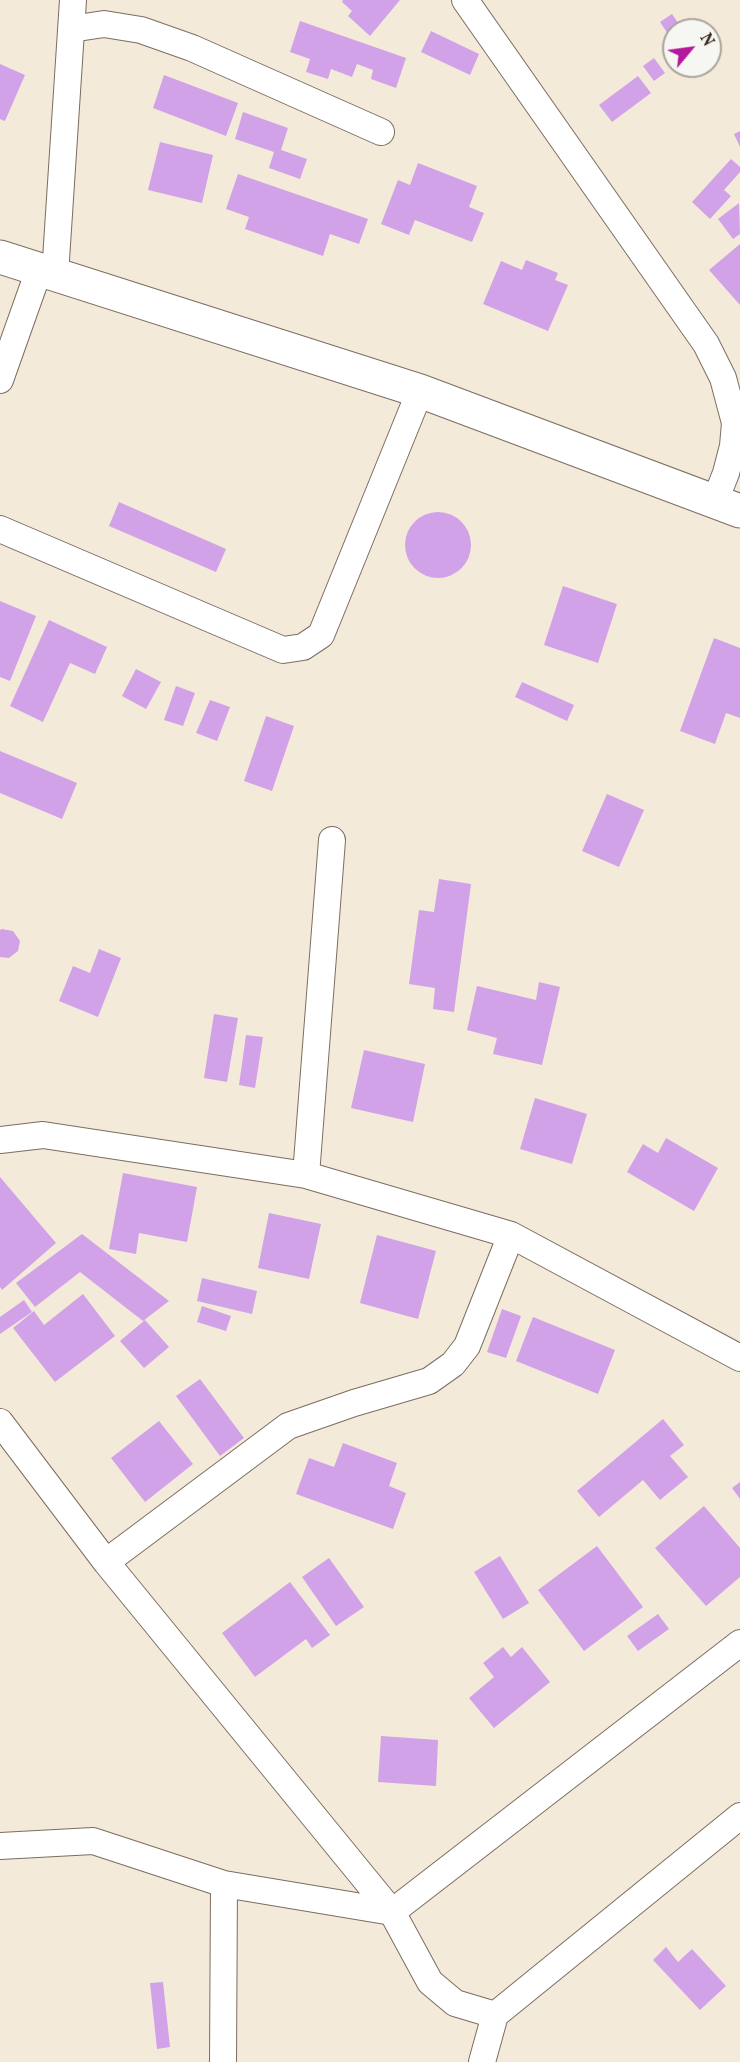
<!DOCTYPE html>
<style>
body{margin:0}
#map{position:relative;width:740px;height:2062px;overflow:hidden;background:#f4eada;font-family:Vollkorn,serif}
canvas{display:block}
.north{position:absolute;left:662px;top:18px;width:60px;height:60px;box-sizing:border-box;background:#f6f6f2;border:2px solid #aba49d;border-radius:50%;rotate:61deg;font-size:16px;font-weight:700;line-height:24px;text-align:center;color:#3b2a1e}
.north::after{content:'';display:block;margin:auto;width:21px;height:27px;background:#b5179e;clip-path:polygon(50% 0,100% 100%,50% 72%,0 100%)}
</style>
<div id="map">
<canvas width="740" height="2062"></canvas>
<div class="north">N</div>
</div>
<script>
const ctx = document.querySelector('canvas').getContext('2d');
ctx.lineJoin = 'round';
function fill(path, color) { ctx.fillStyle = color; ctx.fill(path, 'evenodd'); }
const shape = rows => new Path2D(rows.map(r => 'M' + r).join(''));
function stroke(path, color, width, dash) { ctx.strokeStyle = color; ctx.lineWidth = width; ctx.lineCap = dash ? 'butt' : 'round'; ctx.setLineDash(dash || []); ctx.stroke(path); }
const building = shape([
 [343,0,400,0,370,36,348,16,352,11,342,2],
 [672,14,683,30,674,30,674,43,660,22],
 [300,21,406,58,396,88,371,79,373,70,357,64,352,77,331,69,328,79,306,72,310,59,290,52],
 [431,31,479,54,470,75,421,52],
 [654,58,665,73,654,81,643,66],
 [0,64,25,75,5,121,0,119],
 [164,75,238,103,226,136,153,108],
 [638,76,651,93,612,122,599,105],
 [243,112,288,128,281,150,307,159,300,179,269,168,274,152,235,139],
 [740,131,740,147,734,134],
 [160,142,213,155,202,203,148,190],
 [731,159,740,167,740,172,724,190,731,196,710,219,692,202],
 [418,163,477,186,469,207,484,213,472,242,415,220,409,235,381,224,398,180,410,185],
 [238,174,368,219,359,244,330,234,323,256,245,229,249,217,226,209],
 [739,203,740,234,733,239,718,219],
 [740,244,740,305,709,270],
 [526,260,558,273,555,280,568,285,548,331,483,304,501,261,522,270],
 [119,502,226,549,216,572,109,526],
 '405 545a33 33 0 1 1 66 0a33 33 0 1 1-66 0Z',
 [563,586,617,604,598,663,544,645],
 [0,601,36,616,10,681,0,677],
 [49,620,107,647,95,674,70,663,43,722,10,706],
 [714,638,740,648,740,718,726,713,715,744,680,731],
 [136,669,161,682,146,709,122,696],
 [522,682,574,705,567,721,515,697],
 [176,686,195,693,183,726,164,720],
 [210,700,230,707,217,741,196,733],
 [266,716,294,726,272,791,244,781],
 [0,751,77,783,62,819,0,793],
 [607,794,644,810,619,867,582,851],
 [439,879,471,884,454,1012,433,1009,435,988,409,984,419,910,434,912],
 [2,929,13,931,20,941,18,951,9,958,0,957,0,930],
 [99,949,121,958,98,1017,59,1001,73,966,90,973],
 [539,982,560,987,542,1065,493,1054,497,1038,467,1030,477,986,536,1000],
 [214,1014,238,1018,227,1082,204,1078],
 [246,1035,263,1037,255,1088,239,1085],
 [364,1050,425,1064,413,1122,351,1108],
 [535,1098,587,1114,572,1164,520,1149],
 [666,1138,718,1168,694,1211,627,1172,643,1144,658,1153],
 [123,1173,197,1187,187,1242,139,1233,136,1254,109,1249],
 [0,1177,56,1243,2,1290,0,1287],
 [269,1213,321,1224,309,1279,258,1268],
 [82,1234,169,1301,143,1321,80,1272,35,1307,16,1283],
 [377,1235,436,1251,418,1319,360,1303],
 [202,1278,257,1291,252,1314,197,1301],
 [83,1294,115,1336,55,1382,13,1328,34,1311,44,1325],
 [24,1300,32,1312,0,1334,0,1317],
 [202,1306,231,1316,226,1331,197,1322],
 [502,1309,521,1316,506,1358,487,1352],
 [533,1317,615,1350,598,1394,516,1361],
 [145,1320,169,1347,144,1368,120,1341],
 [200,1379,244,1438,220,1456,176,1396],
 [663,1419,684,1445,670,1456,688,1477,660,1500,643,1480,599,1517,577,1491],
 [159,1421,193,1464,145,1502,111,1458],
 [343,1443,397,1463,389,1486,406,1493,393,1529,296,1494,309,1458,334,1467],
 [740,1482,740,1499,732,1488],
 [704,1506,740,1548,740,1577,706,1606,655,1548],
 [597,1546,643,1607,584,1651,538,1590],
 [500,1556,529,1603,503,1619,474,1572],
 [329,1558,364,1607,336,1626,302,1577],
 [290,1582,330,1635,312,1648,306,1639,255,1677,222,1633],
 [658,1614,669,1629,638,1651,627,1636],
 [503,1647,511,1657,522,1647,550,1682,494,1728,469,1698,494,1677,483,1663],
 [381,1736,438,1740,436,1786,378,1782],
 [666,1947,678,1962,692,1949,726,1986,700,2010,653,1960],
 [163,1982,170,2047,157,2049,150,1983]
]);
const minor = shape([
 [465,0,706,344,723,378,735,423,733,446,726,473,715,501],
 [71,29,104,24,141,30,192,48,381,132],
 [55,275,73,0],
 [0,380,39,270],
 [0,529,283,650,303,647,321,635,420,391],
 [0,1140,43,1135,306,1175,511,1235,740,1358],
 [306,1175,332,840],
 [0,1422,106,1562,392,1912,740,1643],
 [106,1562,288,1426,354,1403,429,1381,453,1364,467,1346,511,1235],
 [0,1846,93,1841,224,1884],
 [223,2062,224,1884,392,1912,430,1982,455,2003,495,2015],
 [482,2062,495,2015,740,1816]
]);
const trunk = shape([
 [0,257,420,391,740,511]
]);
fill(building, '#d1a2e7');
stroke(minor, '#7c6d60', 28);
stroke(trunk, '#7c6d60', 35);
stroke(minor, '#fff', 26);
stroke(trunk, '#fff', 33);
</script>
